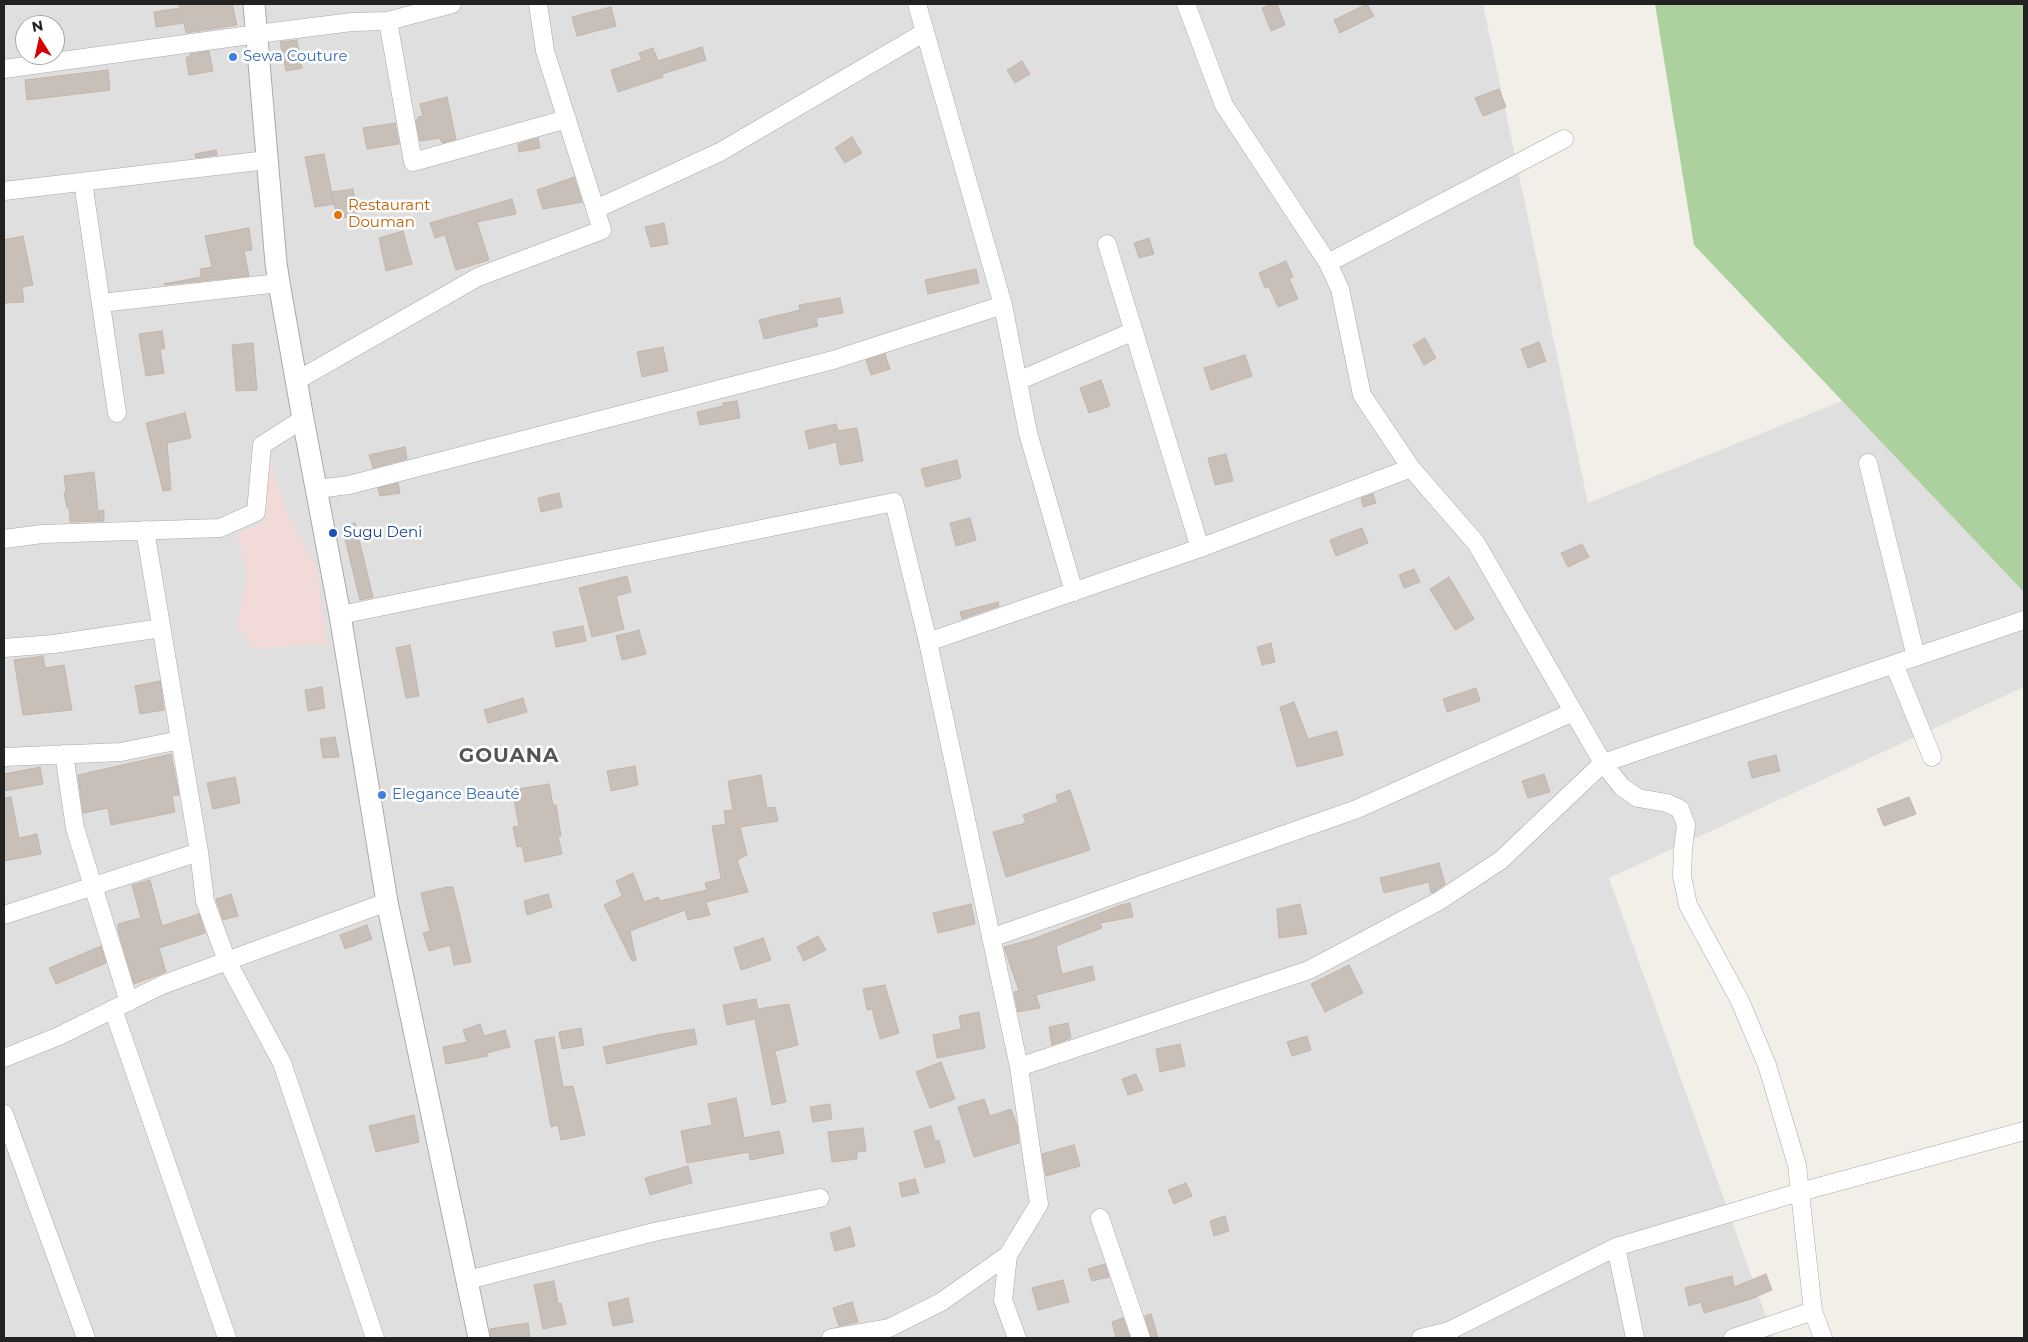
<!DOCTYPE html>
<meta charset="utf-8">
<style>
body{margin:0}
#map{position:relative;width:2028px;height:1342px;overflow:hidden;background:#f2efe9;font-family:Montserrat,sans-serif}
canvas{display:block}
.frame{position:absolute;inset:0;border:5px solid #222;pointer-events:none}
.north{position:absolute;left:15px;top:15px;width:50px;height:50px;box-sizing:border-box;background:#fff;border:1px solid #a7a7a7;border-radius:50%;rotate:350deg;font-size:14px;font-weight:700;line-height:20px;text-align:center;color:#222}
.north::after{content:'';display:block;margin:auto;width:18px;height:22px;background:#d40000;clip-path:polygon(50% 0,100% 100%,50% 72%,0 100%)}
</style>
<div id="map">
<canvas width="2028" height="1342"></canvas>
<div class="frame"></div>
<div class="north">N</div>
</div>
<script>
const ctx = document.querySelector('canvas').getContext('2d');
ctx.lineJoin = 'round';
function fill(path, color) { ctx.fillStyle = color; ctx.fill(path, 'evenodd'); }
const shape = rows => new Path2D(rows.map(r => 'M' + r).join(''));
function stroke(path, color, width, dash) { ctx.strokeStyle = color; ctx.lineWidth = width; ctx.lineCap = dash ? 'butt' : 'round'; ctx.setLineDash(dash || []); ctx.stroke(path); }
function write(font, color, halo, rows, align = 'center') {
  ctx.font = font + ' Montserrat,sans-serif'; ctx.lineWidth = 5; ctx.setLineDash([]); ctx.textBaseline = 'middle'; ctx.strokeStyle = halo; ctx.fillStyle = color; for (const [text, x, y, turn = 0] of rows) {
    ctx.save(); ctx.translate(x, y); ctx.rotate((+turn || 0) * Math.PI / 180); ctx.textAlign = isNaN(turn) ? turn : align; if (halo) ctx.strokeText(text, 0, 0); ctx.fillText(text, 0, 0); ctx.restore();
  }
}
const residential = shape([
 [4,4,1483,4,1588,503,1986,343,2024,507,2024,687,1609,878,1773,1336,1771,1338,4,1338],
 [25,25,55,25,55,55,25,55]
]);
const commercial = shape([
 [267,452,286,509,316,568,327,644,253,649,244,632,237,628,247,577,238,532,265,523]
]);
const forest = shape([
 [1655,4,2024,4,2024,592,1694,245]
]);
const building = shape([
 [179,4,232,4,237,25,186,33,184,23,156,27,154,12,180,8,179,4],
 [1272,4,1277,4,1285,25,1271,31,1262,8,1272,4],
 [1367,4,1374,16,1340,33,1334,20,1367,4],
 [611,7,616,26,577,36,572,17,611,7],
 [297,40,302,68,286,71,280,42,297,40],
 [702,47,706,60,662,74,663,77,618,92,611,70,642,60,639,53,653,48,658,61,702,47],
 [209,51,213,71,189,75,186,57,191,57,190,54,209,51],
 [1022,61,1030,74,1015,83,1007,70,1022,61],
 [108,70,110,90,27,100,25,80,108,70],
 [1499,89,1506,107,1483,116,1475,98,1499,89],
 [447,97,456,139,442,143,440,138,420,141,416,120,418,119,418,117,423,116,420,104,447,97],
 [395,123,399,144,367,149,363,128,395,123],
 [852,137,862,153,845,163,835,148,852,137],
 [538,138,540,148,519,152,518,144,538,138],
 [216,150,217,155,196,158,195,154,216,150],
 [324,154,334,204,315,207,305,157,324,154],
 [574,177,582,202,543,209,537,190,574,177],
 [353,189,357,215,337,219,332,192,353,189],
 [512,199,516,214,477,222,489,260,456,270,445,235,435,238,430,223,512,199],
 [664,223,668,244,651,247,645,227,664,223],
 [249,228,252,250,244,251,249,276,164,285,164,284,201,277,200,269,212,267,205,236,249,228],
 [403,231,412,264,386,271,379,238,403,231],
 [23,236,33,285,22,287,24,302,4,303,4,240,23,236],
 [1149,238,1154,254,1139,258,1134,243,1149,238],
 [1286,261,1293,277,1289,278,1298,299,1278,307,1269,287,1265,288,1259,273,1286,261],
 [976,269,979,283,928,294,925,280,976,269],
 [840,298,843,313,816,318,818,326,764,339,759,320,800,310,799,305,840,298],
 [162,331,165,349,160,349,164,373,146,376,139,334,162,331],
 [1425,338,1436,358,1424,365,1413,345,1425,338],
 [1539,342,1546,361,1528,368,1521,349,1539,342],
 [253,343,257,390,236,391,232,345,253,343],
 [663,347,668,371,642,377,637,352,663,347],
 [885,354,890,369,871,375,866,360,885,354],
 [1245,355,1252,376,1211,390,1204,368,1245,355],
 [1101,380,1110,406,1089,413,1080,388,1101,380],
 [737,401,740,418,700,425,697,412,723,406,723,403,737,401],
 [185,413,191,438,167,443,171,490,163,491,146,423,185,413],
 [836,424,838,431,857,428,863,461,840,465,836,442,809,449,805,431,836,424],
 [405,447,407,459,373,468,369,455,405,447],
 [1226,454,1233,481,1215,485,1208,458,1226,454],
 [957,460,961,478,926,487,921,469,957,460],
 [94,472,98,511,104,510,104,521,70,522,69,508,67,508,64,493,66,492,64,476,94,472],
 [398,483,400,493,380,496,378,488,398,483],
 [559,493,562,507,541,512,538,498,559,493],
 [1373,494,1376,503,1363,507,1361,498,1373,494],
 [970,518,976,540,956,546,950,523,970,518],
 [355,523,373,597,360,600,342,527,355,523],
 [1362,528,1368,543,1336,556,1330,540,1362,528],
 [1582,544,1589,557,1568,567,1561,553,1582,544],
 [1414,569,1420,582,1404,588,1399,575,1414,569],
 [627,576,631,592,616,596,624,629,592,637,579,588,627,576],
 [1449,577,1474,619,1455,630,1430,589,1449,577],
 [998,602,999,606,962,619,960,612,998,602],
 [583,626,586,641,556,647,553,632,583,626],
 [639,630,646,654,622,660,616,636,639,630],
 [1271,643,1275,662,1262,665,1257,647,1271,643],
 [410,645,419,696,406,698,396,648,410,645],
 [43,656,45,668,64,665,72,710,23,715,14,660,43,656],
 [160,681,164,710,140,714,135,686,160,681],
 [322,687,325,708,308,711,305,690,322,687],
 [1476,688,1480,701,1447,712,1443,699,1476,688],
 [523,698,527,712,488,723,484,710,523,698],
 [1294,702,1308,739,1337,731,1343,755,1297,767,1280,707,1294,702],
 [335,737,339,757,323,758,320,739,335,737],
 [171,754,179,795,172,796,175,812,111,825,108,808,83,813,78,775,171,754],
 [1776,755,1780,771,1752,778,1748,762,1776,755],
 [635,766,638,785,611,791,607,771,635,766],
 [40,767,43,784,4,791,4,774,40,767],
 [1544,774,1550,792,1528,798,1522,781,1544,774],
 [761,775,767,808,775,807,778,821,740,827,747,855,737,860,748,892,706,902,710,915,688,920,685,910,630,931,636,960,632,961,604,905,622,896,616,881,633,873,644,902,658,897,660,901,707,890,705,883,721,879,712,826,726,824,724,811,733,810,728,781,761,775],
 [235,777,240,803,213,809,207,783,235,777],
 [549,784,553,805,556,805,561,836,558,836,562,854,525,862,522,846,517,847,513,827,519,826,512,790,549,784],
 [1070,790,1090,850,1006,877,993,832,1026,823,1023,815,1058,802,1056,795,1070,790],
 [11,797,19,838,37,834,41,854,4,861,4,798,11,797],
 [1909,797,1916,814,1884,826,1877,809,1909,797],
 [1439,863,1445,884,1434,892,1431,893,1429,882,1384,893,1380,878,1439,863],
 [150,880,162,926,199,914,205,933,159,948,166,972,134,984,118,930,118,924,141,918,132,885,150,880],
 [447,887,453,887,471,962,454,965,450,945,429,951,423,933,430,931,421,893,447,887],
 [231,894,238,916,223,920,216,899,231,894],
 [548,894,552,907,527,915,524,901,548,894],
 [1130,903,1133,917,1100,923,1102,928,1056,946,1062,974,1092,966,1095,980,1036,995,1040,1008,1018,1012,1014,992,1019,991,1004,947,1033,939,1121,905,1130,903],
 [971,904,975,924,938,933,933,913,971,904],
 [1300,904,1307,934,1279,938,1277,909,1300,904],
 [367,925,372,939,345,949,340,935,367,925],
 [818,936,826,950,804,961,797,947,818,936],
 [763,938,771,960,741,970,734,948,763,938],
 [101,946,106,963,56,984,49,968,101,946],
 [1349,965,1363,993,1325,1012,1311,984,1349,965],
 [885,985,899,1033,880,1039,872,1009,867,1010,863,989,885,985],
 [756,999,758,1009,789,1004,798,1045,775,1051,786,1102,772,1105,755,1019,727,1025,723,1005,756,999],
 [979,1012,985,1048,937,1058,933,1035,961,1029,959,1016,979,1012],
 [1068,1023,1071,1038,1052,1045,1049,1027,1068,1023],
 [480,1024,484,1036,505,1030,510,1047,487,1053,488,1056,446,1064,443,1047,467,1042,463,1030,480,1024],
 [581,1028,584,1045,562,1049,559,1032,581,1028],
 [694,1029,697,1044,607,1064,603,1047,662,1034,694,1029],
 [1307,1036,1311,1050,1292,1056,1287,1042,1307,1036],
 [554,1037,563,1087,573,1086,585,1135,561,1140,558,1125,551,1127,535,1040,554,1037],
 [1180,1044,1185,1066,1160,1072,1156,1049,1180,1044],
 [941,1062,955,1099,930,1108,916,1072,941,1062],
 [1136,1074,1143,1090,1128,1095,1122,1079,1136,1074],
 [736,1098,744,1138,779,1131,784,1153,750,1160,749,1152,687,1163,681,1131,712,1125,708,1104,736,1098],
 [984,1099,990,1116,1011,1109,1017,1125,1019,1143,974,1157,958,1107,984,1099],
 [830,1104,832,1119,813,1122,810,1107,830,1104],
 [414,1115,419,1142,376,1152,369,1126,414,1115],
 [931,1126,935,1141,939,1140,945,1162,925,1168,914,1131,931,1126],
 [863,1128,866,1151,857,1152,857,1159,832,1162,828,1132,863,1128],
 [1074,1145,1080,1166,1046,1176,1042,1154,1074,1145],
 [688,1166,692,1183,650,1195,645,1178,688,1166],
 [915,1179,919,1193,902,1197,899,1183,915,1179],
 [1186,1183,1192,1196,1174,1204,1168,1190,1186,1183],
 [1225,1216,1229,1231,1214,1236,1210,1221,1225,1216],
 [850,1227,855,1246,835,1251,830,1233,850,1227],
 [1105,1264,1109,1277,1092,1281,1088,1269,1105,1264],
 [1766,1274,1772,1290,1751,1299,1704,1313,1701,1302,1689,1306,1685,1288,1732,1276,1734,1287,1766,1274],
 [1063,1280,1069,1302,1038,1310,1032,1288,1063,1280],
 [554,1281,558,1304,561,1303,566,1324,543,1329,534,1285,554,1281],
 [628,1298,633,1322,613,1326,608,1303,628,1298],
 [852,1302,858,1322,839,1326,833,1308,852,1302],
 [1151,1314,1158,1338,1151,1338,1145,1316,1151,1314],
 [1123,1318,1130,1338,1116,1338,1112,1322,1123,1318],
 [528,1323,530,1338,491,1338,490,1329,528,1323]
]);
const minor = shape([
 [917,4,1003,305,1028,433,1074,592],
 [1186,4,1224,105,1328,263,1340,289,1362,395,1411,468,1476,543,1603,763,1622,787,1638,798,1667,803,1680,809,1686,825,1683,849,1682,876,1688,905,1740,1001,1767,1065,1797,1165,1813,1311,1823,1338],
 [388,21,413,162,567,119],
 [4,69,257,34,352,22,388,21,452,4],
 [83,182,117,413],
 [4,191,267,160],
 [596,209,720,152,925,32],
 [1107,244,1200,548],
 [1328,263,1564,139],
 [101,303,279,283],
 [296,381,478,277,602,230,545,51,538,4],
 [1018,381,1134,331],
 [1868,463,1916,657],
 [317,489,349,485,833,360,1003,305],
 [145,530,199,852,205,901,227,961,282,1063,375,1338],
 [4,539,42,534,220,528,256,512,262,445,303,419],
 [340,615,894,502,928,642,1019,1067,1309,970,1439,901,1501,860,1603,763,2024,620],
 [928,642,1200,548,1411,468],
 [4,648,54,644,161,628],
 [1894,664,1932,757],
 [64,754,75,828,129,1002],
 [4,757,121,752,180,740],
 [4,915,199,852],
 [991,938,1357,809,1573,712],
 [113,1009,227,1338],
 [4,1058,59,1036,162,985,387,902],
 [4,1114,86,1338],
 [1100,1218,1141,1338],
 [1616,1247,1635,1338],
 [468,1280,654,1232,820,1198],
 [831,1338,889,1328,941,1302,1008,1255],
 [1017,1338,1003,1300,1008,1255,1039,1204,1019,1067],
 [1421,1338,1449,1331,1616,1247,1800,1192,2024,1131],
 [1733,1338,1813,1311]
]);
const tertiary = shape([
 [254,4,276,263,279,283,303,419,340,615,387,902,479,1338]
]);
const markers = [
 [233,57,5,"#3f7fe0"],
 [338,215,5,"#e8710a"],
 [333,533,5,"#1a4fb4"],
 [382,795,5,"#3f7fe0"]
];
const shopNames = [
 ["Sewa Couture",243,57],
 ["Elegance Beauté",392,795]
];
const foodNames = [
 ["Restaurant",348,206],
 ["Douman",348,223]
];
const transitNames = [
 ["Sugu Deni",343,533]
];
const districtNames = [
 ["GOUANA",509,756]
];
fill(residential, '#e0dfdf');
fill(commercial, '#f2dad9');
fill(forest, '#add19e');
fill(building, '#c7bfb8');
stroke(building, '#c4b6ab', 1);
stroke(minor, '#a9a9a9', 19);
stroke(tertiary, '#a9a9a9', 23);
stroke(minor, '#fff', 18);
stroke(tertiary, '#fff', 21);
for (const [x, y, r, color] of markers) { const dot = new Path2D(); dot.arc(x, y, r, 0, 2 * Math.PI); ctx.fillStyle = color; ctx.fill(dot); stroke(dot, '#fff', 2); }
write('15px', '#366cbe', '#fff', shopNames, 'left');
write('15px', '#c56008', '#fff', foodNames, 'left');
write('15px', '#164399', '#fff', transitNames, 'left');
ctx.letterSpacing = '1px';
write('bold 20px', '#555', '#fff', districtNames);
ctx.letterSpacing = '0px';
</script>
